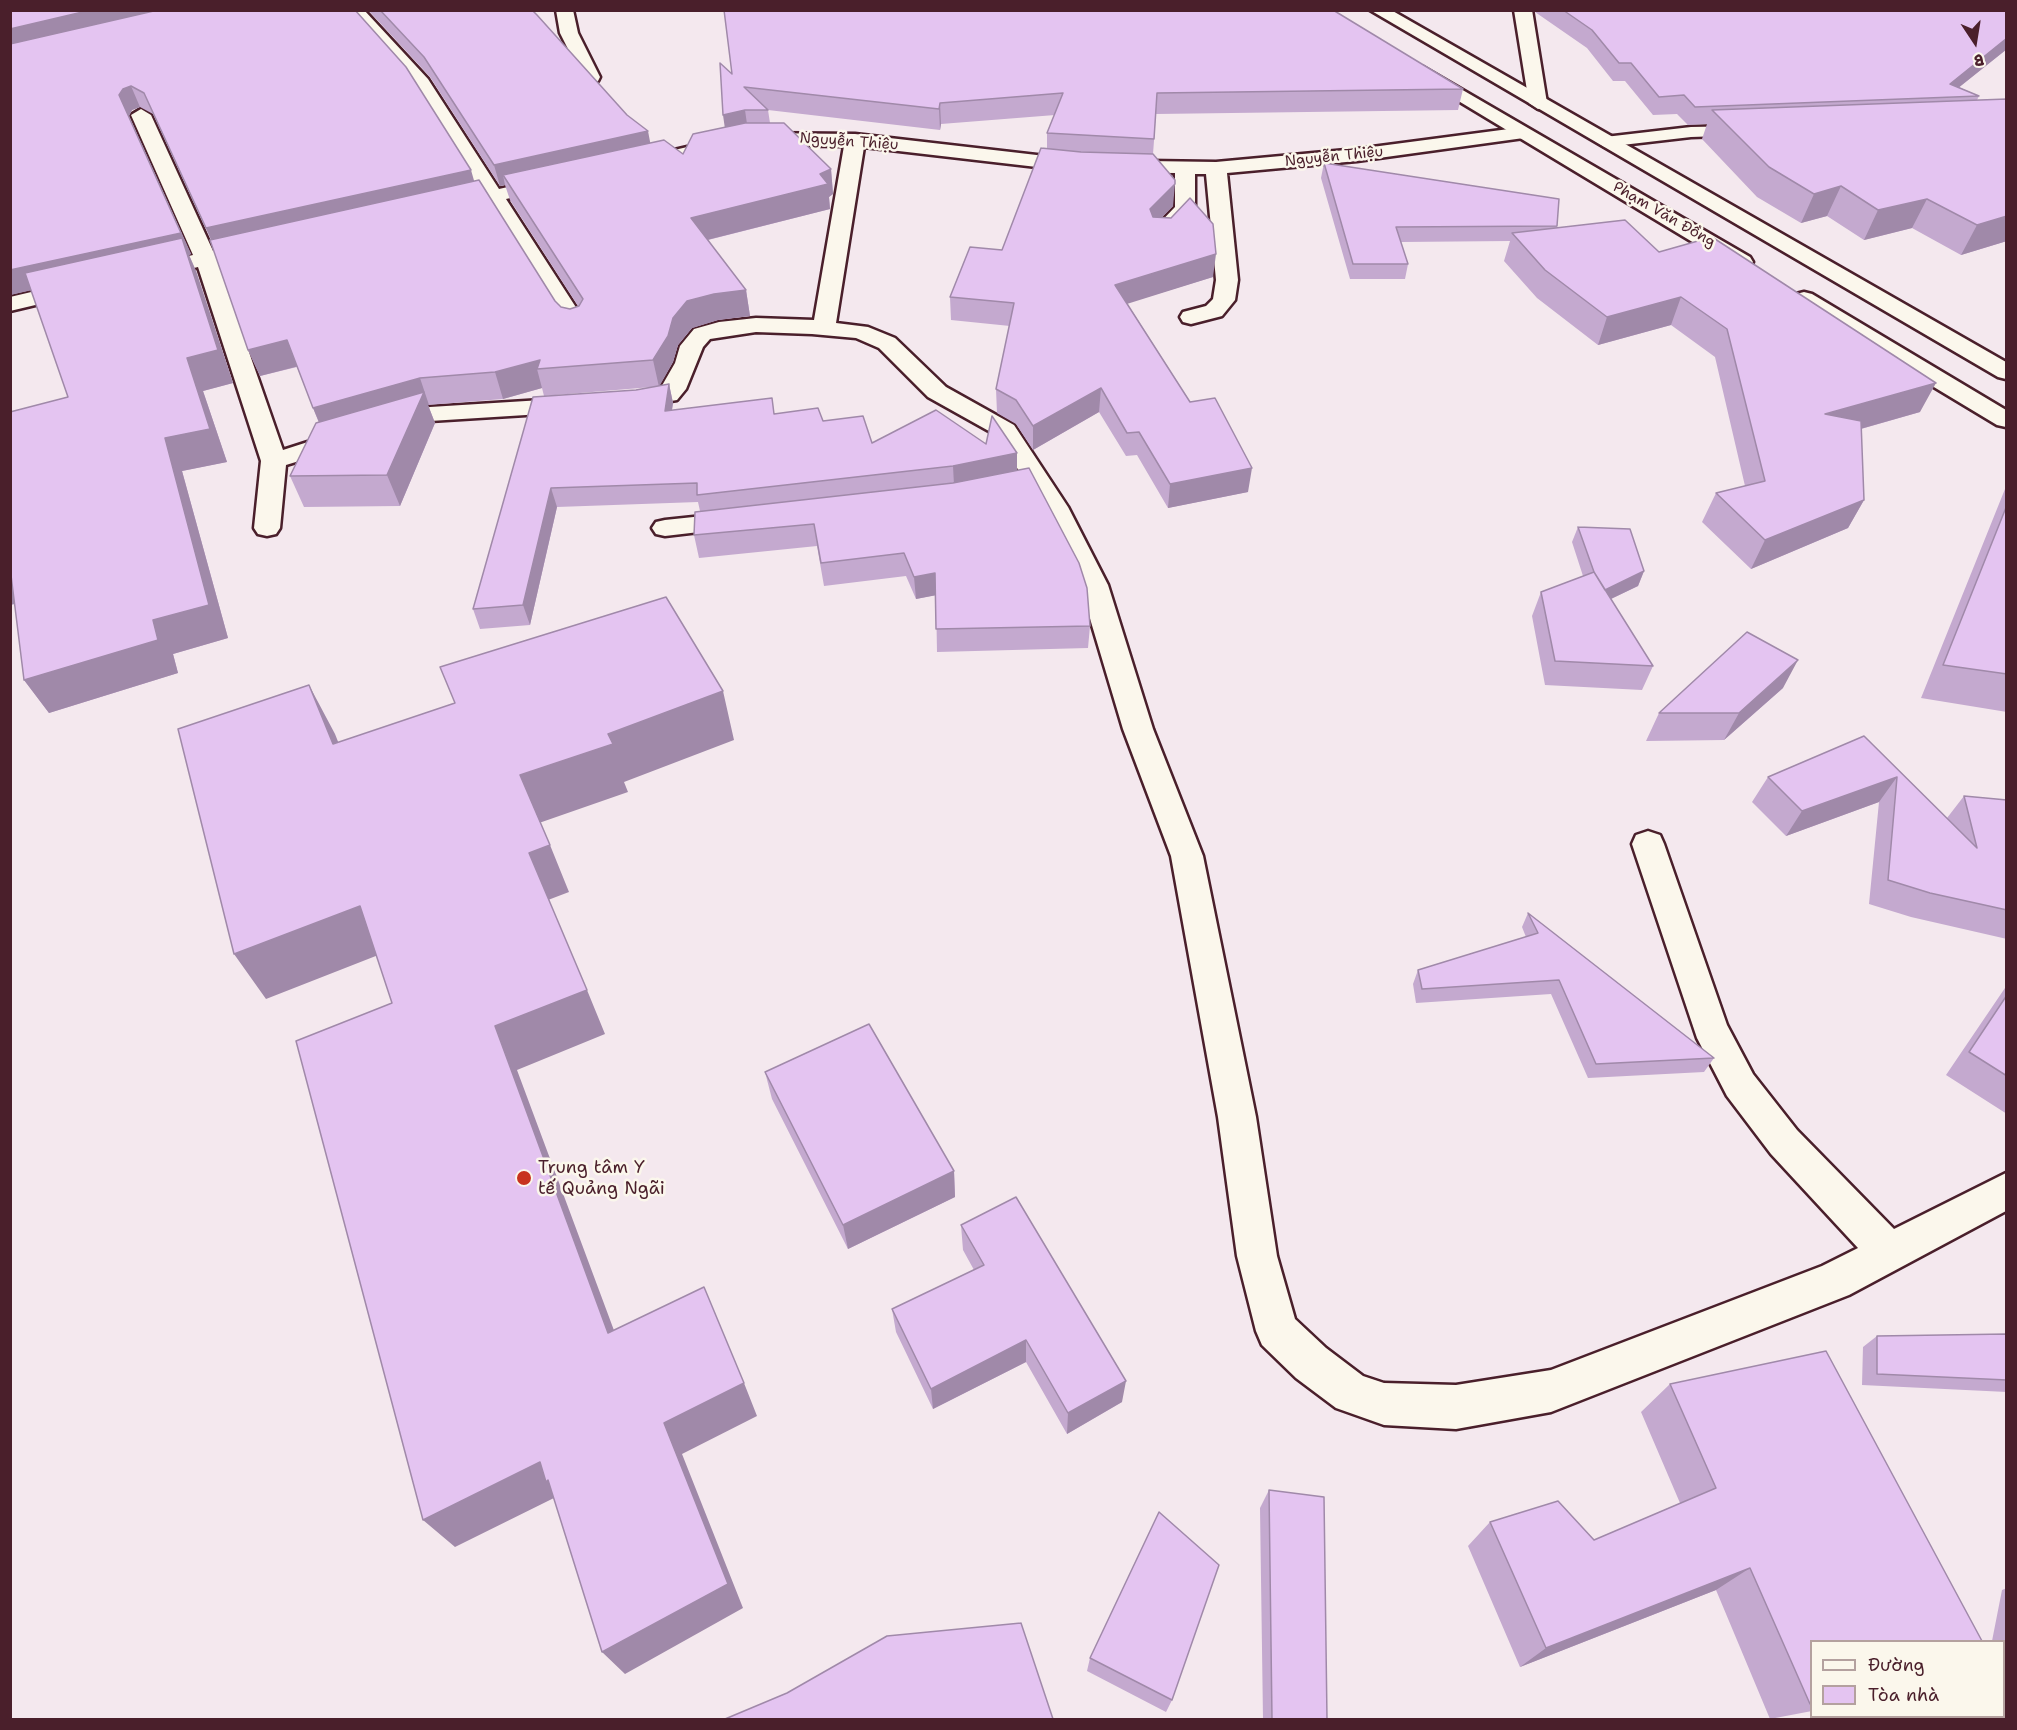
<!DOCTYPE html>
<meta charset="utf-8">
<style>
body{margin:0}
#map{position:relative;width:2017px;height:1730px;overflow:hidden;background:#f4e8ee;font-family:"Shantell Sans",sans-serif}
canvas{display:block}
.frame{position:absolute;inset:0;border:12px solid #4a1f2b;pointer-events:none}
.legend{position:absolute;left:1810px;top:1640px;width:195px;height:78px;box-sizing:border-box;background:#fbf7ec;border:2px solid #b4a19f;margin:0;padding:8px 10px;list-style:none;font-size:18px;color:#4a1f2b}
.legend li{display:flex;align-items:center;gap:12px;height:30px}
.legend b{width:30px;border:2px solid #b4a19f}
.north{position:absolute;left:1945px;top:12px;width:60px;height:60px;-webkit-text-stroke:4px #fbf7ec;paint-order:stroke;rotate:168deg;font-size:16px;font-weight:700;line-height:24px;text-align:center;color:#4a1f2b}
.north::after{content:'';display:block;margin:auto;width:21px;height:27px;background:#4a1f2b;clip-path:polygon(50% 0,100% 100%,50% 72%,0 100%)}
</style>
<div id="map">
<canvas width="2017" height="1730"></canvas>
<div class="frame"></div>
<ul class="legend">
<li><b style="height:8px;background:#fbf7ec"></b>Đường</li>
<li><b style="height:16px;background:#e4c4f1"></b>Tòa nhà</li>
</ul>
<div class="north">B</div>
</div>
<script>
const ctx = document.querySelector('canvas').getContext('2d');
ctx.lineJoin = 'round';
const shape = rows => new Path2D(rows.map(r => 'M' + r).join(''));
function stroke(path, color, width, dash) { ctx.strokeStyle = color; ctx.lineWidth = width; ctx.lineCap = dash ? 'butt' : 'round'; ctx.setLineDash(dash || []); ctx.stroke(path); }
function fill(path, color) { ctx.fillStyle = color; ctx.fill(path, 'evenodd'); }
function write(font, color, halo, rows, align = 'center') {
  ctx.font = font + ' "Shantell Sans",sans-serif'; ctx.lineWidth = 5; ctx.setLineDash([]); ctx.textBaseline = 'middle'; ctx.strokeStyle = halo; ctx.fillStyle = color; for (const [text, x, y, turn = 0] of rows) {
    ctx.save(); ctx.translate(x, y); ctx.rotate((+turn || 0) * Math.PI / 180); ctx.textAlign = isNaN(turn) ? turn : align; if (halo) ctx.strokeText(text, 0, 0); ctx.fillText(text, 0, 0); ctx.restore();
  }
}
const service = shape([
 [1744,126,1750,127,1752,131,1750,135,1691,137,1605,147,1597,142,1605,137,1691,127,1744,126]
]);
const minor = shape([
 [346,10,364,10,428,79,499,189,552,177,559,179,562,183,559,187,506,199,588,326,584,331,568,331,487,204,444,213,437,211,434,207,437,203,481,193,414,86,346,10],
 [556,10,573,10,578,33,600,77,598,81,584,81,560,33,556,10],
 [1514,10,1532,10,1547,103,1545,107,1538,109,1529,103,1514,10],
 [141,109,151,115,213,251,259,241,267,242,270,247,267,252,218,263,283,450,376,420,430,407,574,398,583,400,586,405,583,410,574,412,430,421,286,465,280,528,276,534,267,536,258,534,254,528,261,461,198,267,149,279,141,277,138,272,141,267,193,255,131,115,141,109],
 [1524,127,1534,133,1531,137,1357,161,1227,173,1238,280,1235,300,1222,316,1191,324,1183,322,1180,317,1183,312,1206,306,1213,299,1216,280,1206,174,1195,174,1195,208,1192,212,1169,238,1161,239,1153,238,1150,233,1175,207,1175,173,1080,172,864,147,836,323,868,327,895,338,946,387,1014,425,1068,507,1108,585,1153,729,1203,856,1256,1117,1277,1256,1295,1319,1326,1348,1363,1376,1384,1383,1456,1385,1551,1370,1822,1266,1858,1248,1771,1154,1727,1096,1697,1038,1632,844,1636,835,1648,831,1660,835,1664,844,1727,1025,1753,1074,1797,1130,1894,1229,2006,1173,2006,1211,1849,1295,1551,1412,1456,1429,1384,1425,1336,1408,1296,1378,1262,1345,1256,1331,1237,1256,1218,1117,1171,856,1123,729,1080,585,1042,507,996,435,928,397,879,348,856,338,812,334,756,332,710,339,703,347,686,389,677,400,628,408,619,406,616,401,619,396,660,389,675,363,680,346,694,329,719,322,756,318,814,320,844,146,748,145,638,170,631,168,628,164,631,160,748,133,855,134,1080,160,1216,162,1357,149,1524,127],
 [78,281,86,283,89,288,86,293,10,311,10,297,78,281],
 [741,512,750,514,754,520,750,526,665,536,656,534,652,528,656,522,665,520,741,512]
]);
const tertiary = shape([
 [1370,10,1391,10,2006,362,2006,379,1998,377,1370,10],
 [1423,67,1750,257,1753,262,1750,267,1742,269,1734,267,1417,76,1414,72,1423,67],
 [1804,292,1812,294,2006,410,2006,427,1997,425,1796,304,1793,299,1796,294,1804,292]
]);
const wall = shape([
 [10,10,474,181,555,301,561,307,570,309,578,306,510,200,505,185,500,186,430,77,368,10,532,10,650,143,683,154,725,127,732,74,1463,89,1458,110,1156,114,1153,154,1173,206,1162,217,1213,277,1127,303,1248,492,1168,508,1137,455,1126,456,1099,412,1033,450,1016,424,997,413,996,389,1010,326,951,320,950,297,1002,250,1047,148,1047,133,1055,115,941,124,940,130,768,110,770,123,831,169,833,194,829,197,830,209,708,240,746,290,750,316,718,320,692,328,678,345,673,362,659,386,669,384,673,403,672,410,775,414,823,421,872,443,986,444,1017,453,1017,470,1090,626,1088,648,937,652,936,595,916,599,906,576,824,586,817,546,699,558,694,535,700,511,698,502,557,507,530,625,480,629,473,609,533,397,636,390,652,387,544,396,542,388,503,399,428,405,435,423,400,506,304,507,290,476,319,423,297,367,260,376,248,350,211,240,153,114,140,107,132,110,129,116,191,254,189,255,196,271,233,383,203,391,227,462,182,471,228,638,173,654,178,673,49,713,24,680,15,604,10,605,10,412,68,397,31,290,10,295],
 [1534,10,2007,10,2007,49,1959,87,1979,96,1977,100,2007,99,2007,241,1961,255,1912,228,1864,240,1827,216,1801,223,1757,197,1702,139,1707,124,1688,125,1677,114,1653,115,1625,81,1613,81,1587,48,1535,12],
 [1324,163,1557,226,1557,228,1659,252,1920,412,1861,429,1864,500,1848,528,1751,569,1702,522,1716,493,1745,486,1715,357,1671,325,1598,345,1537,298,1504,261,1510,241,1401,242,1408,264,1405,279,1350,279,1321,178],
 [2007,484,2007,712,1921,698],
 [1578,527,1644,571,1638,586,1611,599,1653,666,1642,690,1545,685,1532,616,1541,592,1583,576,1572,542],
 [1783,688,1724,740,1646,741,1659,713],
 [1864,736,1947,818,1964,796,2007,800,2007,939,1911,917,1869,904,1879,802,1786,836,1752,802,1768,777],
 [1528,913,1714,1058,1704,1072,1588,1078,1551,994,1416,1003,1413,984,1418,970,1526,937,1522,927],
 [2007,985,2007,1114,1946,1075],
 [765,1072,954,1171,955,1197,848,1249,772,1099],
 [961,1225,1122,1402,1067,1434,1026,1362,933,1409,896,1332,892,1309,974,1270,963,1250],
 [2007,1334,2007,1392,1862,1385,1863,1347,1877,1336],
 [1670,1384,1812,1641,1812,1711,1770,1719,1716,1590,1520,1667,1468,1546,1490,1522,1594,1540,1680,1503,1641,1412],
 [1269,1490,1327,1719,1263,1719,1260,1508],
 [2007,1588,2007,1705,2004,1703,2004,1641,1992,1641,2002,1590],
 [1090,1658,1172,1700,1166,1712,1087,1671]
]);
const shadedWall = shape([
 [91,10,186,10,10,51,10,29],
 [2007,38,2007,49,1947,97,1950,84],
 [131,86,140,107,132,110,129,116,191,254,189,255,196,271,233,383,203,391,227,462,182,471,228,638,173,654,178,673,49,713,24,680,153,620,165,438,187,358,187,255,10,295,10,270,123,89],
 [940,103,941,124,940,130,939,109],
 [745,110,748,131,726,136,723,115],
 [648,131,652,152,503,175,505,185,500,186,494,165],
 [831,169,833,194,829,197,830,209,695,243,691,218,820,174],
 [471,170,477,191,215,249,206,228],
 [1175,184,1173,206,1148,231,1150,209],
 [1841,186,1827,216,1801,223,1814,194],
 [1927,199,1912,228,1864,240,1878,210],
 [2007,216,2007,241,1961,255,1977,225],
 [1216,254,1213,277,1114,308,1115,285],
 [746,290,750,316,718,320,692,328,678,345,673,362,659,387,653,360,673,318,687,301,714,294],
 [1681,297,1671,325,1598,345,1607,317],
 [287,340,299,366,260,376,248,350],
 [540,360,537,369,542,388,503,399,495,372],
 [420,378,429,405,428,405,435,423,400,506,387,475,324,434,313,408],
 [1936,383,1920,412,1811,443,1825,414],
 [669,384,673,403,669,430,665,411],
 [1101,388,1099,412,1033,450,1033,426],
 [1017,453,1017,472,954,485,953,466],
 [1252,468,1248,492,1168,508,1170,484],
 [551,488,557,507,530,625,523,605],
 [1864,500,1848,528,1751,569,1765,540],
 [10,566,33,599,10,605],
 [1644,571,1638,586,1594,607,1600,592],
 [935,573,937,595,916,599,914,577],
 [1798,660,1783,688,1724,740,1739,713],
 [309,685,335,734,358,792,333,744],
 [723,691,734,740,624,782,628,792,539,823,520,775,608,734],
 [1897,777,1879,802,1786,836,1802,811],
 [550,845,569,892,548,900,529,853],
 [360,906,386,952,266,999,234,954],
 [587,990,605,1034,517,1070,628,1368,608,1333,495,1026],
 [954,1171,955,1197,848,1249,843,1225],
 [1026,1340,1026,1362,933,1409,931,1389],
 [1126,1381,1122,1402,1067,1434,1068,1413],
 [744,1383,757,1416,682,1454,743,1608,625,1674,602,1652,664,1423],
 [540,1462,558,1496,455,1547,423,1520],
 [1750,1568,1716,1590,1520,1667,1546,1648]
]);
const building = shape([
 [10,10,91,10,10,29,10,10],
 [158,10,355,10,406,67,471,170,206,228,144,93,131,86,123,89,119,95,181,233,10,270,10,44,158,10],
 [380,10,532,10,537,15,627,115,648,131,494,165,424,57,380,10],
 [724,10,1333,10,1463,89,1157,93,1154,139,1047,133,1063,93,940,103,939,109,744,87,768,110,745,110,723,115,720,63,732,74,724,10],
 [1563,10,2007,10,2007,38,1950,84,1979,96,1695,107,1684,95,1659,97,1631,63,1619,63,1592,30,1563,10],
 [2007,99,2007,216,1977,225,1927,199,1878,210,1841,186,1814,194,1769,167,1712,110,2007,99],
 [745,123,784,123,831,169,820,174,828,184,691,218,746,290,714,294,687,301,673,318,668,336,653,360,537,369,540,360,495,372,420,378,313,408,287,340,248,350,210,240,479,180,555,301,561,307,570,309,579,306,583,299,503,175,664,140,683,154,693,134,745,123],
 [1041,148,1081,152,1153,154,1175,180,1175,184,1150,209,1153,217,1171,218,1190,198,1213,224,1216,254,1115,285,1190,402,1215,398,1252,468,1170,484,1139,432,1127,433,1101,388,1033,426,1016,400,996,389,1014,303,950,297,970,247,1002,250,1041,148],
 [1324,163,1559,199,1557,226,1396,227,1408,264,1353,264,1324,163],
 [1625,220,1659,252,1712,237,1936,383,1825,414,1861,421,1864,500,1765,540,1716,493,1765,481,1727,329,1681,297,1607,317,1545,270,1512,233,1625,220],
 [182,238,218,350,187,358,210,429,165,438,209,605,153,620,158,640,24,680,10,567,10,412,68,397,25,273,182,238],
 [669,384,665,411,772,398,774,414,818,408,823,421,863,416,872,443,936,410,986,444,992,416,1017,453,953,466,697,495,697,483,551,488,523,605,473,609,533,397,636,390,669,384],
 [424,392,387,475,290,476,316,423,424,392],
 [1029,468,1079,563,1087,588,1090,626,936,629,935,573,914,577,904,553,821,563,814,524,694,535,695,512,953,483,1029,468],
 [2007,505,2007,674,1943,665,2007,505],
 [1578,527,1630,529,1644,571,1605,590,1594,572,1578,527],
 [1594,572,1653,666,1555,661,1541,592,1594,572],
 [666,597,723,691,608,734,613,744,520,775,550,845,529,853,587,990,495,1026,608,1333,704,1287,744,1383,664,1423,728,1584,602,1652,548,1480,546,1482,540,1462,423,1520,296,1041,392,1003,360,906,234,954,178,729,309,685,333,744,455,703,440,667,666,597],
 [1747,632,1798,660,1739,713,1659,713,1747,632],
 [1864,736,1977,848,1964,796,2007,800,2007,910,1930,893,1888,880,1897,777,1802,811,1768,777,1864,736],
 [1528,913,1714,1058,1596,1064,1559,980,1422,989,1418,970,1538,933,1528,913],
 [2007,995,2007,1076,1969,1052,2007,995],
 [869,1024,954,1171,843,1225,765,1072,869,1024],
 [1016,1197,1126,1381,1068,1413,1026,1340,931,1389,892,1309,984,1265,961,1225,1016,1197],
 [2007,1334,2007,1380,1877,1374,1877,1336,2007,1334],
 [1826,1351,1982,1641,1812,1641,1812,1703,1810,1704,1750,1568,1546,1648,1490,1522,1558,1501,1594,1540,1716,1488,1670,1384,1826,1351],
 [1269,1490,1324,1497,1327,1719,1272,1719,1269,1490],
 [1159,1512,1219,1565,1172,1700,1090,1658,1159,1512],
 [1021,1623,1053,1719,725,1719,787,1693,887,1636,1021,1623]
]);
const markers = [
 [524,1178,8,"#c8321e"]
];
const farStreetnames = [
 ["Nguyễn Thiệu",849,142,4],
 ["Nguyễn Thiệu",1334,157,-6],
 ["Phạm Văn Đồng",1664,215,30]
];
const poiNames = [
 ["Trung tâm Y",538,1168],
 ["tế Quảng Ngãi",538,1189]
];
stroke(service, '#4a1f2b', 5);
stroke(minor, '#4a1f2b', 5);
stroke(tertiary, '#4a1f2b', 5);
fill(service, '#fbf7ec');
fill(minor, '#fbf7ec');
fill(tertiary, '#fbf7ec');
fill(wall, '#c4a9cf');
fill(shadedWall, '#a089a9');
fill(building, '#e4c4f1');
stroke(building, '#a089a9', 1.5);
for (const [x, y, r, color] of markers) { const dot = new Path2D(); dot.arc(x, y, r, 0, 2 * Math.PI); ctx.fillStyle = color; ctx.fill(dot); stroke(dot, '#fbf7ec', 2); }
write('15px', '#4a1f2b', '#fbf7ec', farStreetnames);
write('18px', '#4a1f2b', '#fbf7ec', poiNames, 'left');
</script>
